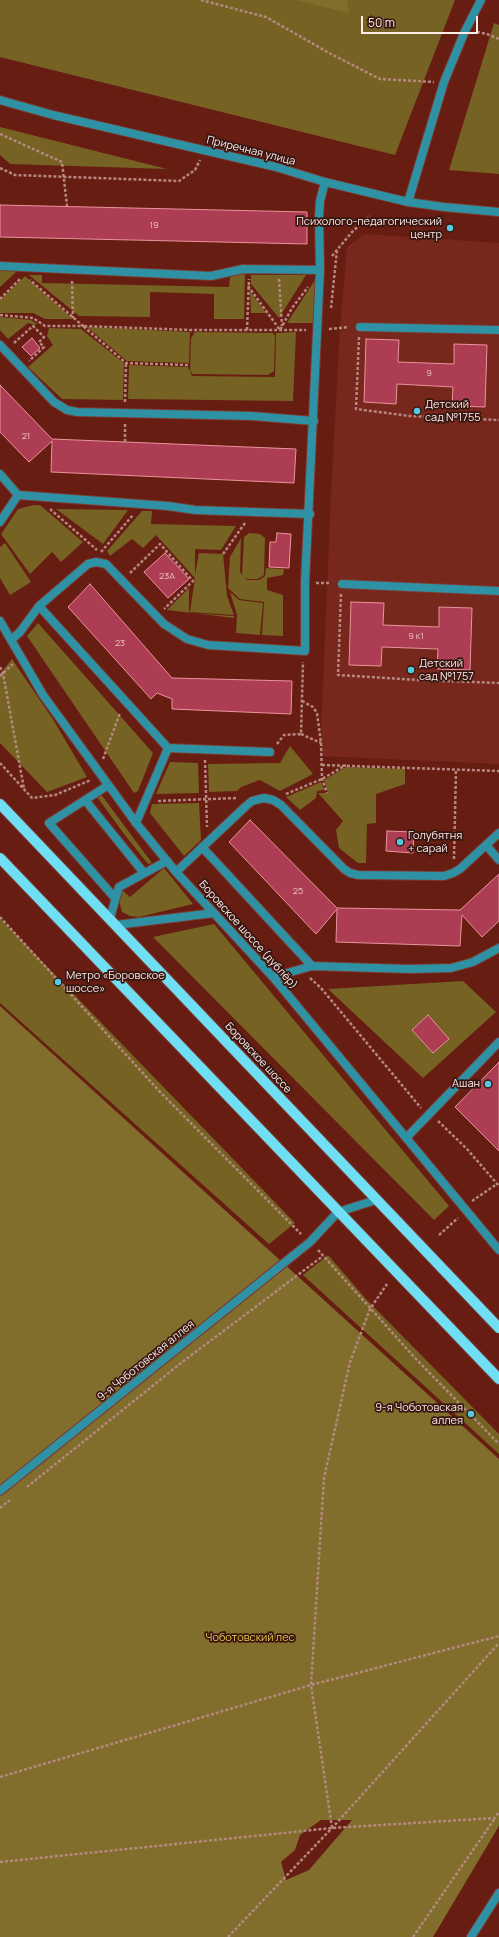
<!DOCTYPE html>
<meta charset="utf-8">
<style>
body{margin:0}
#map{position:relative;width:499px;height:1937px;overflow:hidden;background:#671d12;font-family:Manrope,sans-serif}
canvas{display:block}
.scale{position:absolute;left:361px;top:16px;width:117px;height:18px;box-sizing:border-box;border:2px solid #feebe7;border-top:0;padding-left:5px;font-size:12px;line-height:14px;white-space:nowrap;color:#feebe7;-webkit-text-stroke:3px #371611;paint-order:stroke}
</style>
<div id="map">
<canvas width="499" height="1937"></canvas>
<div class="scale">50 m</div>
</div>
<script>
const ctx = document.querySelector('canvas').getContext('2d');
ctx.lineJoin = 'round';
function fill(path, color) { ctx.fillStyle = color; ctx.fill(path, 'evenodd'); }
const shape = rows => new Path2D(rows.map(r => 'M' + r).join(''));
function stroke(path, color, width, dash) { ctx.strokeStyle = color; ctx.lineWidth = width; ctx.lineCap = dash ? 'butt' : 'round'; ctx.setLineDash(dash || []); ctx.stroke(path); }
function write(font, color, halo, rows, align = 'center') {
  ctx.font = font + ' Manrope,sans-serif'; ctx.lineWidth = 3.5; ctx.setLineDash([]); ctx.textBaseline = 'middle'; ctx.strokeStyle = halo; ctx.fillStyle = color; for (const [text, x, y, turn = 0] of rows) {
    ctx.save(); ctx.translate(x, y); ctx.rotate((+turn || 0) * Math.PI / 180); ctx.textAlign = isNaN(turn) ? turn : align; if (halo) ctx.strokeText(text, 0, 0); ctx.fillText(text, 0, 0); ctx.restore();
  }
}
const built = shape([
 [365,234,499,243,499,764,320,756,331,493,340,328,347,247]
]);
const green = shape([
 [0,0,455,0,395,155,0,57],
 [494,23,499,25,499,174,449,170],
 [0,127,167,169,10,164,0,155],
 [0,271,17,271,0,287],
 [245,272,244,319,214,319,214,294,150,292,150,317,79,316,29,275,42,275,42,283,229,287,230,277],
 [251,275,306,275,279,318,251,284],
 [25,276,73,319,45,319,33,313,0,313,0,300],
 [317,277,314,323,287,323],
 [250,291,266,313,251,313],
 [0,317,31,320,37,324,35,325,28,323,8,339,0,330],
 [87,327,190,332,189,363,127,361],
 [49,328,81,329,124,363,123,400,62,399,28,367,53,345,47,336],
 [195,332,273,333,275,336,274,371,268,375,193,374,190,371,191,338],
 [296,332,293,401,128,399,129,365,188,367,192,376,275,377,276,333],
 [34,505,40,505,83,542,61,562,52,552,30,574,1,534,18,509],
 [56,509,128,510,103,544],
 [142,511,152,511,151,524,236,526,221,550,195,549,195,575,199,553,223,554,227,596,234,615,190,612,195,578,156,535,143,548,132,539,110,556,107,551],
 [249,533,260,534,265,538,264,575,258,579,247,579,242,575,244,537],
 [241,538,240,572,247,580,259,580,265,576,266,568,284,569,283,575,267,578,267,590,283,595,283,636,262,635,264,602,240,599,228,588,230,557],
 [5,543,31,582,10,595,0,578,0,547],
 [189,588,189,613,234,616,234,618,167,610],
 [230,592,239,600,263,603,260,635,236,633,237,615],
 [38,623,153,753,138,791,134,793,27,636],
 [12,659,54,721,87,777,47,792,0,743,0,674],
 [290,746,313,774,280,791,260,780,241,787,237,791,209,792,208,764,280,763],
 [170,762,198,763,199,793,156,794],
 [346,767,405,769,405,784,376,794,376,823,367,824,366,863,358,863,339,848,336,830,343,821,318,793,328,793,324,780],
 [321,782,324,790,317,791,316,798,300,810,286,797],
 [100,793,152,863,148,864,124,834,95,794],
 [199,803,201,840,184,856,150,813,152,804],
 [164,868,193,904,139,917,130,916,122,912,119,900,122,890,130,897],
 [0,918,295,1223,269,1244,0,1003],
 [214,924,449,1206,434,1220,153,937],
 [463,981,496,1012,423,1078,328,989],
 [328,1255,366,1299,499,1434,499,1454,303,1275]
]);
const forest = shape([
 [296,0,347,0,349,13],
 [0,1006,499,1459,499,1826,433,1937,0,1937],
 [321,1820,352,1820,309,1870,286,1880,281,1862,295,1850,300,1835]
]);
const building = shape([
 [0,205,307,212,307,244,0,237,0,205],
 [32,338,40,348,31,356,22,347,32,338],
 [366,339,399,340,398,362,454,364,454,344,487,345,485,407,452,406,453,387,397,384,396,404,364,402,366,339],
 [0,385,52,439,296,449,294,483,51,472,52,441,29,462,0,432,0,385],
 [277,533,291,534,289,568,269,567,270,542,276,542,277,533],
 [165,553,189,579,168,598,144,572,165,553],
 [90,584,172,678,292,681,291,714,172,709,172,699,157,693,151,699,68,607,90,584],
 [351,602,384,603,383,625,439,627,439,607,472,608,470,670,437,669,438,649,382,647,381,666,349,665,351,602],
 [250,820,337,908,460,910,499,874,499,921,482,937,462,915,460,946,336,942,337,909,316,934,229,842,250,820],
 [387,831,414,832,413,853,386,851,387,831],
 [428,1015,449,1039,433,1053,412,1030,428,1015],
 [499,1062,499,1151,455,1107,499,1062]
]);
const path = shape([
 [201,0,266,17,331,54,380,79,434,82],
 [477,32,487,34,499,39],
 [0,134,62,162,67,206],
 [0,168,15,175,179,181,195,170,200,160],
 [332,256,352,232,370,216],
 [279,279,282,326],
 [72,281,73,318],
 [248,286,280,330,292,308,308,287],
 [0,299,21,278],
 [331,308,337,250],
 [0,315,33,318,45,326,83,326,30,280],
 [329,329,349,327],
 [247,330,249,279],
 [359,337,356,409,410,416,499,420],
 [14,343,33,326,44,337,39,342,44,347,29,361],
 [188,365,126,363,83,326,191,330,306,330],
 [125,402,126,363],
 [125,442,125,423],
 [50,509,97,550],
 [101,552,133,515],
 [223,554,245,523],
 [130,573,160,544,193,581,164,609],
 [316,583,331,583],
 [341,594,338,675,418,680,499,683],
 [0,667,3,673,24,789],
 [0,676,13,664],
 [302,701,313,707,317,713,321,743,322,779,327,793],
 [301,734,321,743],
 [277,744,284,735,301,734,303,662],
 [103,759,120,713],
 [205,760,207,827],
 [0,763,32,798,55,795,91,780],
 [322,765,499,771],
 [286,794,322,779,346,765],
 [158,801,237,798],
 [454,859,456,769],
 [0,917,161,1093,301,1234],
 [310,978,321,988,421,1108],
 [438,1121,467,1149,499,1186],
 [472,1201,497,1184],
 [439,1235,458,1218],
 [318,1250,415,1358,499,1444],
 [27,1487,181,1363,323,1256],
 [0,1508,10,1500],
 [0,1777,311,1685,499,1636],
 [332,1828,311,1685,324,1478,350,1362,370,1309,387,1284],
 [0,1862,332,1828,495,1818,499,1812],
 [228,1937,332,1828,499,1643],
 [413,1937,495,1818]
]);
const service = shape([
 [0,266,211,276,243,269,320,270,319,217,320,201,325,182],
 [360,327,499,330],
 [0,345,54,402,67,410,77,412,252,416,314,421],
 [0,474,18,495,168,506,195,510,310,514],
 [0,522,18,495],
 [342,584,499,591],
 [39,606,168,748],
 [11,640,20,632,39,606,88,564,96,562,106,564,164,624,187,639,208,645,305,651,305,582,320,270],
 [107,786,49,823,115,898],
 [85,800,144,873],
 [136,823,168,748,270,752],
 [486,845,499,860],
 [202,847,312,966],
 [176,872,246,806,252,801,264,798,273,800,281,805,344,869,350,873,358,875,444,876,453,873,460,869,499,833],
 [110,918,119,887,167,861],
 [273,977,312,966,409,969,451,968,473,962,499,948],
 [407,1137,499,1042],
 [471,1937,499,1893]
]);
const minor = shape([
 [408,202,444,82,465,31,481,0],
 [0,621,43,695,136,823,176,872,273,977,499,1250],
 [116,925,214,913]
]);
const tertiary = shape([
 [0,100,53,115,276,167,325,182,408,202,444,207,499,212],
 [0,1491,310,1242,338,1212,376,1200]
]);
const primary = shape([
 [0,804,499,1328],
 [0,858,499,1379]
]);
const markers = [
 [450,228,4,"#55cadf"],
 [417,411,4,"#55cadf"],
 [411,670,4,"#55cadf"],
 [400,842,4,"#55cadf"],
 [58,982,4,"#55cadf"],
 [488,1084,4,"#55cadf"],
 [471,1414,4,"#55cadf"]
];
const numberNames = [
 ["19",154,225],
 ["9",429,373],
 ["21",26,436],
 ["23А",167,576],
 ["9 к1",416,636],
 ["23",120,643],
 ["25",298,891]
];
const streetNames = [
 ["Приречная улица",251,151,14],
 ["Боровское шоссе (дублёр)",248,935,48],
 ["Боровское шоссе",258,1058,47],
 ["9-я Чоботовская аллея",146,1361,-39]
];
const poiNames = [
 ["Психолого-педагогический",442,222,"right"],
 ["центр",442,235,"right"],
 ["Детский",425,405],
 ["сад №1755",425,418],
 ["Детский",419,664],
 ["сад №1757",419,677],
 ["Голубятня",408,836],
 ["+ сарай",408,849],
 ["Метро «Боровское",66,976],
 ["шоссе»",66,989],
 ["Ашан",480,1084,"right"],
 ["9-я Чоботовская",463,1408,"right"],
 ["аллея",463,1421,"right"]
];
const parkNames = [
 ["Чоботовский лес",250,1638]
];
fill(built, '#77271b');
fill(green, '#766223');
fill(forest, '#816d2c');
fill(building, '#ac3d53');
stroke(building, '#eb939e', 1);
stroke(service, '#7c3a30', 10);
stroke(minor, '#7c3a30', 10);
stroke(tertiary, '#7c3a30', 10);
stroke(primary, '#7c3a30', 12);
stroke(path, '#b58880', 2.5, [3, 2]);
stroke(service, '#2e92a4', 8);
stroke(minor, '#2e92a4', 8);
stroke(tertiary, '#2e92a4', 8);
stroke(primary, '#70dff4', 10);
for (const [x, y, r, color] of markers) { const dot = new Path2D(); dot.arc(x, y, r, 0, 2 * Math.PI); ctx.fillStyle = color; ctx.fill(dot); stroke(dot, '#371611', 1.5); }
write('9px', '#eac0c2', null, numberNames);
write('11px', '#feebe7', '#371611', streetNames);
write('11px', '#feebe7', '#371611', poiNames, 'left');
write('11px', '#ecc750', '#371611', parkNames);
</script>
